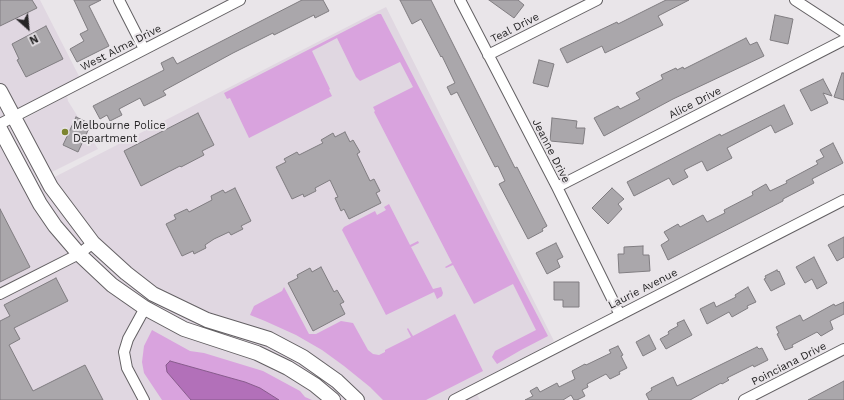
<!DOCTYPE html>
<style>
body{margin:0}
#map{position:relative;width:844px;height:400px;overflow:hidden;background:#e9e5e9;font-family:"Work Sans",sans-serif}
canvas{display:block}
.north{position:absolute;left:8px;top:8px;width:40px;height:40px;-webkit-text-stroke:3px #e9e5e9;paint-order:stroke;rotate:153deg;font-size:11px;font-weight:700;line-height:16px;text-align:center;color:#262526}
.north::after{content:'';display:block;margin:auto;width:14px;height:18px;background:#262526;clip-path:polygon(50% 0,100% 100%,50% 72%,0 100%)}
</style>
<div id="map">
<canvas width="844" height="400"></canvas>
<div class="north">N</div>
</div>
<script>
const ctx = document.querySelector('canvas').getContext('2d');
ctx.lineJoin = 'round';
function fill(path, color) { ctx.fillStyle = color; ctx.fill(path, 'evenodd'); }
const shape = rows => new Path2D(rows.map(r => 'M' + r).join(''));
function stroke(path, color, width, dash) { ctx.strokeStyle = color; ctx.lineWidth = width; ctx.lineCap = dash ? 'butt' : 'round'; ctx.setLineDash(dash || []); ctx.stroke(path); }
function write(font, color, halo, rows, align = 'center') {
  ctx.font = font + ' "Work Sans",sans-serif'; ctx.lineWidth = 4; ctx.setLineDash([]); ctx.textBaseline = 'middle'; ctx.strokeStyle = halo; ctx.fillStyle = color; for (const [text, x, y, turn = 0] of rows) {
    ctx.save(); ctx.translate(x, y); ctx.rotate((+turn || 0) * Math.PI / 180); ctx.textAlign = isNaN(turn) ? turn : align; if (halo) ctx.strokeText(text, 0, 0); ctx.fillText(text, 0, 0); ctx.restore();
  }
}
const built = shape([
 [0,0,40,0,82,82,14,117,39,185,386,7,554,341,496,377,474,389,480,400,0,400],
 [67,96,68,101,98,149,50,173,22,120]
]);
const green = shape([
 [378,14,381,14,548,336,521,350,497,364,492,357,495,351,536,330,513,284,474,304,453,265,446,268,445,267,452,263,374,112,375,111,373,107,413,87,400,62,360,81,356,77,337,38,312,51,330,89,329,90,332,96,249,138,230,98,227,99,224,93],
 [389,204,410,245,418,241,419,243,411,247,433,289,441,287,443,293,442,296,437,299,434,292,386,315,342,230,344,227,375,211,377,215,386,210,384,207],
 [284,287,309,334,316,334,341,321,353,323,368,350,373,354,379,355,385,352,385,350,411,337,407,329,408,328,413,336,455,314,483,371,426,400,383,400,370,387,344,366,322,350,296,335,265,321,250,315,254,306,282,291],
 [152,330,190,351,204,353,263,371,300,391,305,397,312,400,279,400,260,388,245,382,170,361,167,372,191,400,162,400,144,373,142,362,144,346]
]);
const water = shape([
 [170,361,245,382,260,388,279,400,191,400,167,372,166,365,170,361]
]);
const building = shape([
 [0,0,32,0,37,8,0,26,0,0],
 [74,0,101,0,89,6,109,46,77,62,70,49,84,41,80,34,88,30,74,0],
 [302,0,323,0,329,11,315,18,314,15,274,35,273,33,233,53,163,91,166,95,144,106,140,98,119,109,122,115,110,121,107,115,100,119,93,106,164,70,161,63,173,57,177,64,302,0],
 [400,0,431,0,515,168,517,167,547,226,542,229,543,231,528,239,499,184,505,181,498,166,495,167,457,92,451,95,447,87,455,83,442,56,441,57,421,19,412,24,400,0],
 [489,0,518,0,524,5,514,18,489,0],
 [666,0,689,0,658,16,663,25,605,53,602,46,567,63,560,49,617,22,618,24,666,0],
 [775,15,793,19,788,44,770,40,775,15],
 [46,26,63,59,26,77,17,60,19,59,12,44,46,26],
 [746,38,750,45,757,42,764,56,673,99,604,136,594,118,618,106,620,109,640,99,636,93,663,79,661,75,676,68,677,70,683,67,684,69,746,38],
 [539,60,554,64,548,87,533,83,539,60],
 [842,73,844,73,844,100,834,97,842,73],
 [823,79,832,96,823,93,828,103,811,111,800,90,823,79],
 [784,105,793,124,775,133,771,125,727,148,732,158,707,171,702,161,684,170,688,177,673,185,669,178,634,196,627,182,720,134,721,136,784,105],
 [198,113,214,145,202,151,204,155,181,167,180,166,141,186,124,151,198,113],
 [76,117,91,124,78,152,63,145,76,117],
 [552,118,577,121,576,128,585,128,583,144,550,141,552,118],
 [345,132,350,142,353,140,360,152,357,154,370,181,374,179,380,191,376,193,381,203,349,219,344,209,341,211,335,198,338,197,330,180,315,188,316,191,304,197,303,194,292,199,276,167,286,162,284,159,297,152,299,155,323,143,321,140,333,133,335,137,345,132],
 [833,143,843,163,812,179,814,183,783,199,783,201,668,260,661,245,669,240,664,232,678,224,680,227,703,215,707,222,725,213,724,210,753,195,752,192,766,184,770,191,787,183,786,181,818,164,816,161,824,157,820,150,833,143],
 [235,188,251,221,241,226,243,229,231,235,229,232,214,239,205,245,206,248,194,254,193,251,182,256,166,224,176,219,174,215,187,209,189,212,212,200,211,196,223,190,225,193,235,188],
 [612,188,624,199,618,204,622,209,608,224,592,208,612,188],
 [0,209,30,267,0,282,0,209],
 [844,237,844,257,837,261,828,245,844,237],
 [556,243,563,257,557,260,560,267,547,274,536,253,556,243],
 [643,246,643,255,649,255,650,271,619,273,618,254,624,254,624,247,643,246],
 [814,257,827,283,817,289,812,279,805,283,796,267,814,257],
 [321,267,334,292,337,290,344,302,340,304,345,314,313,331,288,283,298,278,297,275,310,268,312,272,321,267],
 [777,270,778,272,779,271,785,284,771,291,764,279,766,278,765,276,777,270],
 [56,278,68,301,14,328,20,339,9,345,33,391,85,365,103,400,0,400,0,321,10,316,4,305,56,278],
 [554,282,579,282,579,307,563,307,563,300,554,300,554,282],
 [748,287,756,302,747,306,748,308,732,317,729,312,707,324,700,309,714,302,716,307,736,297,735,295,748,287],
 [844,302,844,314,830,321,833,329,821,336,817,332,792,345,793,347,785,350,777,334,779,333,776,327,800,315,803,321,834,304,835,306,844,302],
 [684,320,692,335,666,349,660,339,669,334,668,332,669,331,678,326,677,323,684,320],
 [649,335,656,349,643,356,636,342,649,335],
 [618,346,623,355,621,356,627,368,619,372,620,374,610,379,606,374,587,384,588,387,582,390,585,396,577,400,574,400,571,395,563,400,525,400,533,396,530,391,537,387,540,392,557,383,559,387,575,379,572,371,585,364,586,365,611,353,609,350,618,346],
 [757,347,759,349,762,348,768,360,754,367,753,365,727,378,729,380,722,384,721,383,690,400,649,400,646,394,652,390,651,388,673,377,677,386,757,347],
 [844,381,844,400,808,400,844,381]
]);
const street = shape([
 [119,0,144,49],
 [460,0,557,187,620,315],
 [795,0,844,32],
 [488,55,597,0],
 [0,124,240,0],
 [557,187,844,40],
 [0,294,79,254,93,243],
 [144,400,127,368,124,352,128,339,145,308],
 [454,400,844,200],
 [744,400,844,349]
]);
const secondary = shape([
 [0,91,51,187,93,243,126,273,153,294,207,320,269,339,303,357,337,381,357,400],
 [0,129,40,204,55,226,79,254,112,285,145,308,184,329,257,353,288,368,315,385,333,400]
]);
const markers = [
 [65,132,4,"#7d8530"]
];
const streetNames = [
 ["Teal Drive",515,28,-27],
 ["West Alma Drive",121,48,-27],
 ["Alice Drive",695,103,-27],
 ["Jeanne Drive",551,151,63],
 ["Laurie Avenue",643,289,-27],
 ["Poinciana Drive",789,364,-27]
];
const poiNames = [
 ["Melbourne Police",73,126],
 ["Department",73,139]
];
fill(built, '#e0d7e1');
fill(green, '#d9a3de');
fill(water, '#b270b9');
stroke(water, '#885a8d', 1);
fill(building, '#aaa7ab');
stroke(building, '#807d81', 1);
stroke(street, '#636063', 12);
stroke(secondary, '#636063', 16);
stroke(street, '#fff', 10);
stroke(secondary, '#fff', 14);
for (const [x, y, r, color] of markers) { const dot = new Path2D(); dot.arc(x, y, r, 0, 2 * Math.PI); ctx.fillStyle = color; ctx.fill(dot); stroke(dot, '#e9e5e9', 1.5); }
write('11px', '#262526', '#e9e5e9', streetNames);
write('11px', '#262526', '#e9e5e9', poiNames, 'left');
</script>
